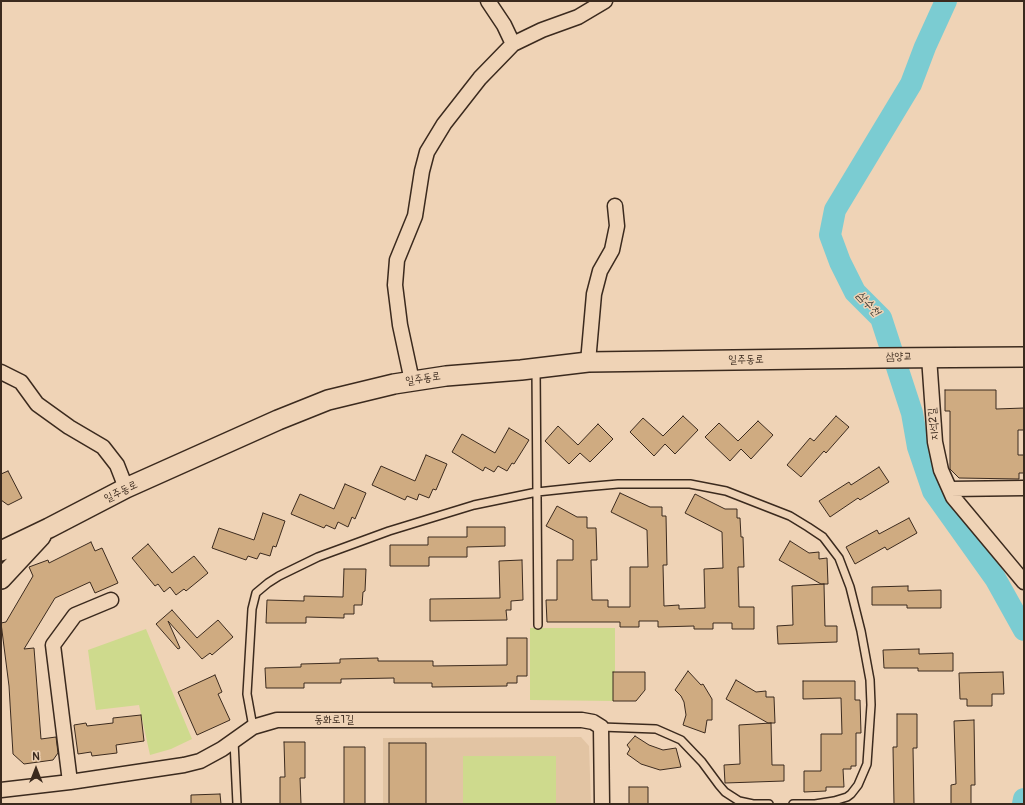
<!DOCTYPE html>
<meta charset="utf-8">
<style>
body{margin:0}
#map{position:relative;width:1025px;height:805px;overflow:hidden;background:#efd3b6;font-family:Pangolin,sans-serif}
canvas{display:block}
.frame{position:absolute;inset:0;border:2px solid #3b2a1e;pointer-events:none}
.north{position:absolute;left:16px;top:749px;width:40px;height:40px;-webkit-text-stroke:3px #efd3b6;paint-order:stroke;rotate:0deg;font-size:11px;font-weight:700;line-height:16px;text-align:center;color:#3b2a1e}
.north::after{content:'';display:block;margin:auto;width:14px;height:18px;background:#3b2a1e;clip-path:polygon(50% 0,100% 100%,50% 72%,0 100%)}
</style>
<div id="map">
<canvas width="1025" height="805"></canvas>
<div class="frame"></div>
<div class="north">N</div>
</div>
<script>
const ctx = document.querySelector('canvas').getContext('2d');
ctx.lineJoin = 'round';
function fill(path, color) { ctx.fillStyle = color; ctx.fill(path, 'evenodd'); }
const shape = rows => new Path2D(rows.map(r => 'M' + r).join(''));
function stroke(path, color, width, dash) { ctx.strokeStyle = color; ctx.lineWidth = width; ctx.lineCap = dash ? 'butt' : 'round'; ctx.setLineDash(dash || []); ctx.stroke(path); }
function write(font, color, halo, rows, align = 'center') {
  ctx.font = font + ' Pangolin,"Poor Story",sans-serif'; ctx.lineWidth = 3; ctx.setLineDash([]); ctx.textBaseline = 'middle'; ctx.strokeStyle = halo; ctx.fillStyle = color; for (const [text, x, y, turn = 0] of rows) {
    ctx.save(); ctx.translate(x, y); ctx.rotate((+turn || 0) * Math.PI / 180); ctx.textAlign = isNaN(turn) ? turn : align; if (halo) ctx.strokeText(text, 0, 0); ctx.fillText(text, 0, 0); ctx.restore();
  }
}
const built = shape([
 [581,737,589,746,591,804,383,804,383,738]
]);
const green = shape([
 [530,628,615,628,615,701,530,700],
 [146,629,192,739,171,749,150,755,139,705,96,710,88,650],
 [463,756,556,756,556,804,463,804]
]);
const river = shape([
 [946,1,925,47,911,84,835,210,830,235,840,262,855,292,881,318,912,413,918,447,933,491,995,578,1024,630],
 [1023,804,1024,799]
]);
const building = shape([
 [945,390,996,390,996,409,1024,408,1024,430,1018,430,1018,455,1024,455,1024,473,1019,473,1019,479,959,478,950,469,950,411,945,411,945,390],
 [683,416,698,430,675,454,665,444,654,456,630,432,643,418,663,436,683,416],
 [836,416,849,427,826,453,824,451,801,477,787,465,810,438,814,441,836,416],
 [758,421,773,435,751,459,741,449,730,461,705,437,719,423,738,441,758,421],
 [598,424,613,439,590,462,580,453,569,464,545,441,558,426,578,445,598,424],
 [509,428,529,440,514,464,512,463,507,471,498,466,494,472,485,467,483,471,452,452,462,434,495,453,509,428],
 [426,455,447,464,436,490,433,489,429,498,419,494,417,500,407,496,405,500,372,485,381,466,415,481,426,455],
 [879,467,889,482,860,500,858,498,830,517,819,501,849,482,851,485,879,467],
 [8,471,22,498,8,505,1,500,1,474,8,471],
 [345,484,366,493,355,519,352,517,348,527,338,522,335,529,326,525,324,528,291,514,300,494,334,509,345,484],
 [620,493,650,507,662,507,662,516,666,516,667,565,663,565,664,606,679,605,679,609,705,608,704,569,723,568,722,532,685,513,695,494,725,509,737,509,737,518,740,518,741,537,743,537,744,567,738,567,739,607,754,607,754,629,732,629,732,623,713,623,713,629,694,629,694,626,658,627,658,621,639,621,639,627,620,627,620,622,547,622,546,600,557,600,557,560,573,560,573,540,546,526,557,506,577,517,587,517,587,528,596,528,597,560,591,560,592,600,608,600,608,607,630,607,630,567,648,567,647,530,611,512,620,493],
 [263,513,285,521,276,547,273,546,270,556,260,553,257,559,248,556,246,560,212,548,219,528,254,540,263,513],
 [909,518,917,533,887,550,885,547,855,564,846,547,877,530,879,534,909,518],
 [467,527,505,527,505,546,467,547,467,557,429,557,429,566,390,566,390,545,428,545,428,537,467,537,467,527],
 [790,541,809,553,819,552,819,559,827,558,828,584,821,584,779,560,790,541],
 [91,542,95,551,102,548,118,583,95,593,90,582,55,598,24,649,34,648,41,739,56,737,58,753,53,760,24,764,13,754,9,686,1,623,6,622,33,576,29,567,48,560,49,563,91,542],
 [148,544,172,573,194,556,208,573,186,591,184,589,176,595,170,587,164,592,158,584,155,586,132,558,148,544],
 [522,560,523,600,511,601,511,610,506,610,507,620,430,621,430,599,500,598,499,561,522,560],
 [344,569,366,569,365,591,363,592,362,605,354,605,354,614,344,614,344,618,306,617,306,623,266,623,267,600,304,601,304,596,343,597,344,569],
 [824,584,825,626,837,626,837,642,778,644,777,626,793,625,792,586,824,584],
 [908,586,908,591,941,590,941,608,907,608,907,605,872,605,872,587,908,586],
 [172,610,197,638,218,620,233,637,212,655,210,653,202,659,168,621,180,648,178,649,156,624,172,610],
 [507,638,527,638,527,676,517,676,517,683,507,683,507,686,432,687,432,683,394,683,394,678,341,679,341,683,304,683,304,688,266,688,265,668,301,667,301,664,340,663,340,659,378,658,378,661,433,661,433,666,507,665,507,638],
 [919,649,919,654,953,653,953,671,918,671,918,668,884,668,883,650,919,649],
 [688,671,701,685,703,684,712,699,712,720,707,720,705,733,683,725,686,715,684,702,681,696,675,690,688,671],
 [613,672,645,672,645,690,636,701,613,701,613,672],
 [1003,672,1004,694,992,694,992,706,967,706,967,699,960,699,959,673,1003,672],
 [215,675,222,692,218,694,230,720,197,735,178,692,215,675],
 [736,680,756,692,766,691,766,697,774,697,775,723,768,723,726,699,736,680],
 [803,681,855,681,855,700,860,700,861,733,856,733,856,766,851,766,851,769,843,769,844,787,826,787,826,791,804,792,804,771,821,771,821,734,842,734,841,698,803,699,803,681],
 [897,714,917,714,917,748,913,748,914,804,894,804,893,747,897,747,897,714],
 [141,715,144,741,116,745,117,753,92,756,91,752,78,754,74,725,86,723,87,726,113,723,113,718,141,715],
 [974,720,975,785,971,785,971,804,951,804,951,785,956,784,954,721,974,720],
 [771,723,772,765,784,765,784,781,725,783,724,765,740,764,739,725,771,723],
 [635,736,649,745,663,750,676,748,681,767,660,770,641,764,627,754,630,749,627,745,635,736],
 [284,742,305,742,305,778,300,778,301,804,280,804,280,777,285,777,284,742],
 [389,743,426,743,426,804,389,804,389,743],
 [344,747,365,747,365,804,344,804,344,747],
 [629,787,648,787,648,804,629,804,629,787],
 [220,794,221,804,191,804,191,795,220,794]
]);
const service = shape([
 [536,369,538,625],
 [253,727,247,694,252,609,256,593,268,583,279,576,318,557,389,531,474,505,537,492,584,487,618,484,690,484,726,491,790,516,808,527,823,537,839,558,850,587,861,631,870,680,871,705,867,764,858,785,851,794,847,797,834,801,815,804,793,804],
 [601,727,656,729,681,740,702,762,719,785,725,792,739,801,753,804,769,804],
 [234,741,237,804]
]);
const minor = shape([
 [488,1,504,25,513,44],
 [929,357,935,442,941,470,953,497,1024,582],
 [588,362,594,294,600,271,612,250,617,226,615,206],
 [1,372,21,382,37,404,69,427,103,447,117,465,126,488],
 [412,381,400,325,395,285,397,260,415,216,422,171,427,152,444,124,480,78,513,44,542,30,578,17,605,1],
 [950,489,1024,488],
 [70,782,53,645,75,615,111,600],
 [1,790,70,782,184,765,200,761,222,749,253,727,277,720,582,720,593,722,601,727,602,804]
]);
const secondary = shape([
 [1,551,49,528,126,488,278,420,328,400,394,384,446,376,521,370,588,362,880,358,1024,357],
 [1,579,41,536]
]);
const streetNames = [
 ["삼양교",899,357,-1],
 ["일주동로",746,360,-1],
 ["일주동로",423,379,-9],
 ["지석2길",934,424,-95],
 ["일주동로",121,492,-26],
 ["동화로1길",334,720]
];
const waterNames = [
 ["삼수천",868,304,48]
];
fill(built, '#e2c4a3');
fill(green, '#ceda8d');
stroke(river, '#7bccd2', 22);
fill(building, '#cfab81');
stroke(building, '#3b2a1e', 1);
stroke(service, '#3b2a1e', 10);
stroke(minor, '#3b2a1e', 17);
stroke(secondary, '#3b2a1e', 22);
stroke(service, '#efd3b6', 7);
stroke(minor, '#efd3b6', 14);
stroke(secondary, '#efd3b6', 19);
write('11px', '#3b2a1e', '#efd3b6', streetNames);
write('italic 12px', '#454239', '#efd3b6', waterNames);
</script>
